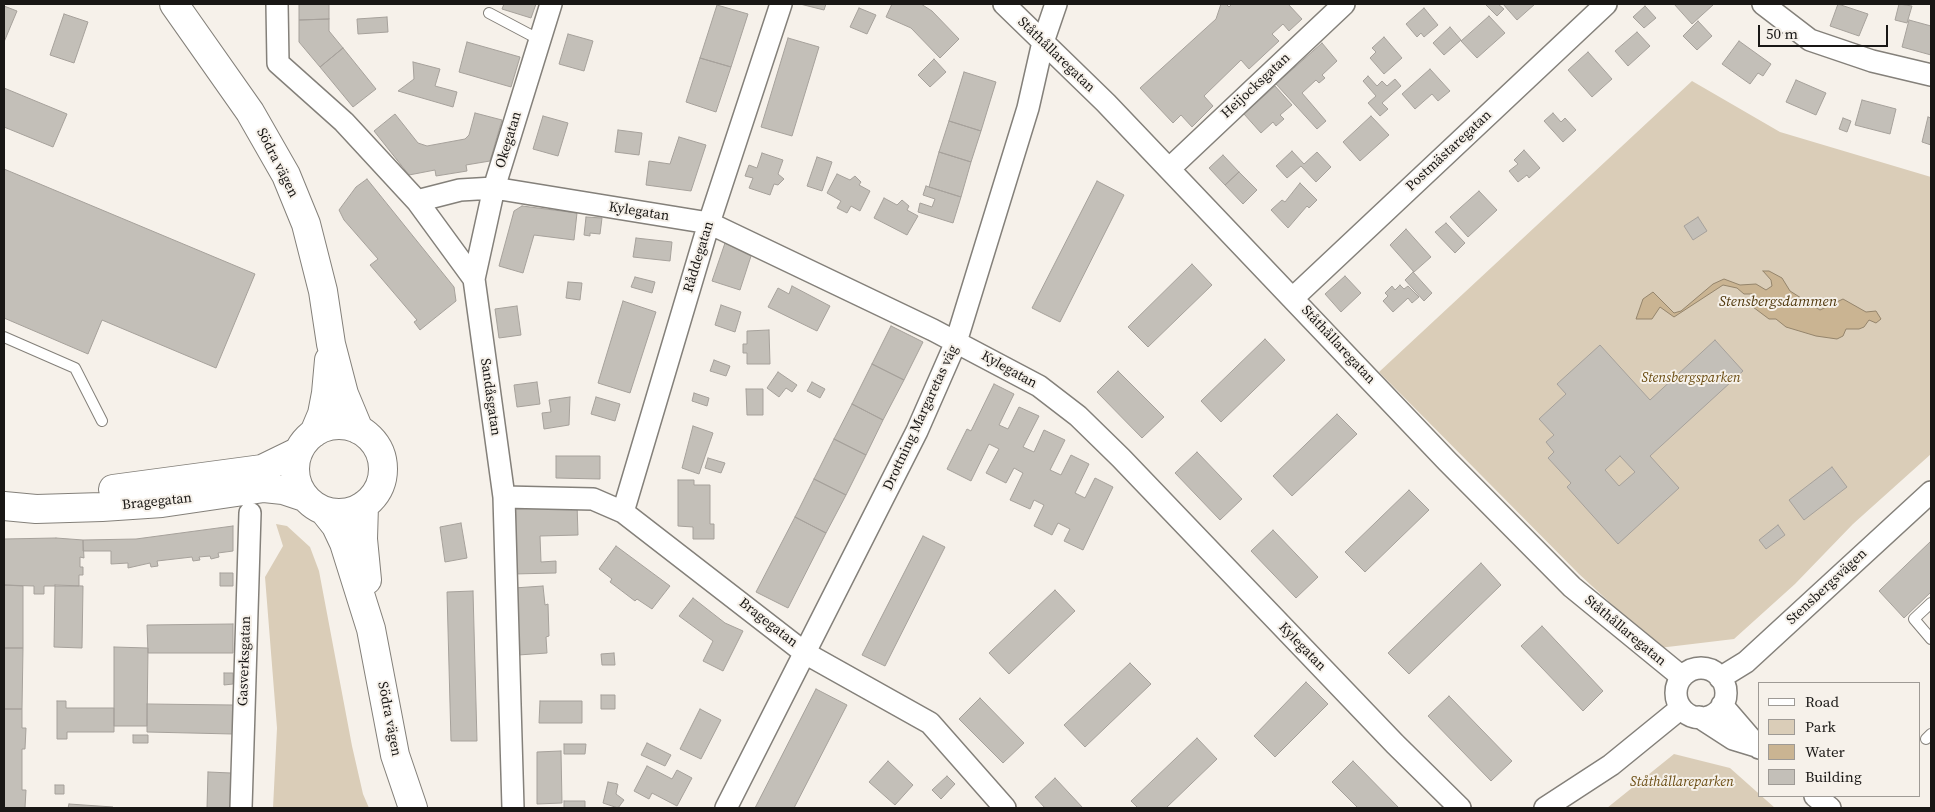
<!DOCTYPE html>
<meta charset="utf-8">
<style>
body{margin:0}
#map{position:relative;width:1935px;height:812px;overflow:hidden;background:#f6f1ea;font-family:"Source Serif 4",serif}
canvas{display:block}
.frame{position:absolute;inset:0;border:5px solid #191715;pointer-events:none}
.legend{position:absolute;left:1758px;top:682px;width:162px;height:115px;box-sizing:border-box;background:#f6f1ea;border:1px solid #9e9a95;margin:0;padding:6px 9px;list-style:none;font-size:15px;color:#191715}
.legend li{display:flex;align-items:center;gap:10px;height:25px}
.legend b{width:25px;border:1px solid #9e9a95}
.scale{position:absolute;left:1758px;top:25px;width:130px;height:22px;box-sizing:border-box;border:2px solid #191715;border-top:0;padding-left:6px;font-size:15px;line-height:18px;white-space:nowrap;color:#191715;-webkit-text-stroke:4px #f6f1ea;paint-order:stroke}
</style>
<div id="map">
<canvas width="1935" height="812"></canvas>
<div class="frame"></div>
<ul class="legend">
<li><b style="height:6px;background:#fff"></b>Road</li>
<li><b style="height:14px;background:#dacdb8"></b>Park</li>
<li><b style="height:14px;background:#cab492"></b>Water</li>
<li><b style="height:14px;background:#c3bfb8"></b>Building</li>
</ul>
<div class="scale">50 m</div>
</div>
<script>
const ctx = document.querySelector('canvas').getContext('2d');
ctx.lineJoin = 'round';
function fill(path, color) { ctx.fillStyle = color; ctx.fill(path, 'evenodd'); }
const shape = rows => new Path2D(rows.map(r => 'M' + r).join(''));
function stroke(path, color, width, dash) { ctx.strokeStyle = color; ctx.lineWidth = width; ctx.lineCap = dash ? 'butt' : 'round'; ctx.setLineDash(dash || []); ctx.stroke(path); }
function write(font, color, halo, rows, align = 'center') {
  ctx.font = font + ' "Source Serif 4",serif'; ctx.lineWidth = 4; ctx.setLineDash([]); ctx.textBaseline = 'middle'; ctx.strokeStyle = halo; ctx.fillStyle = color; for (const [text, x, y, turn = 0] of rows) {
    ctx.save(); ctx.translate(x, y); ctx.rotate((+turn || 0) * Math.PI / 180); ctx.textAlign = isNaN(turn) ? turn : align; if (halo) ctx.strokeText(text, 0, 0); ctx.fillText(text, 0, 0); ctx.restore();
  }
}
const green = shape([
 [1692,81,1780,132,1931,177,1931,454,1853,524,1795,584,1734,639,1659,648,1579,574,1379,372],
 [276,524,287,526,310,547,319,571,352,746,363,794,369,808,273,808,277,728,265,577,283,546],
 [1674,754,1730,768,1775,808,1607,808]
]);
const water = shape([
 [1763,271,1769,271,1782,278,1790,291,1820,310,1843,299,1866,312,1876,311,1881,319,1876,323,1869,320,1864,327,1859,329,1846,329,1843,336,1837,339,1816,336,1786,327,1776,319,1769,319,1753,307,1757,300,1752,294,1744,294,1737,288,1723,285,1674,317,1660,307,1652,319,1636,319,1643,299,1653,292,1674,313,1681,311,1713,284,1724,279,1740,285,1756,284,1766,290,1772,286,1771,280,1763,271]
]);
const building = shape([
 [299,4,329,4,329,19,299,20,299,4],
 [504,4,536,4,531,18,502,9,504,4],
 [800,4,826,4,824,10,800,4],
 [892,4,921,4,932,11,959,39,940,58,911,28,886,17,892,4],
 [1221,4,1226,4,1229,7,1232,4,1288,4,1302,19,1289,31,1283,24,1272,34,1279,41,1249,69,1241,60,1204,96,1213,106,1192,127,1181,115,1173,123,1140,88,1216,19,1221,4],
 [1485,4,1498,4,1504,9,1497,16,1485,4],
 [1503,4,1535,4,1517,20,1503,4],
 [1674,4,1711,4,1713,5,1692,24,1674,4],
 [1838,4,1868,14,1859,36,1830,26,1838,4],
 [1899,4,1912,6,1907,23,1895,20,1899,4],
 [717,5,748,14,731,67,700,58,717,5],
 [4,6,17,11,4,42,4,6],
 [1645,6,1656,18,1644,28,1633,17,1645,6],
 [859,8,876,15,867,34,850,27,859,8],
 [1424,8,1438,25,1424,37,1421,33,1417,37,1406,24,1424,8],
 [64,14,88,22,74,63,50,55,64,14],
 [1489,16,1505,33,1477,58,1461,41,1489,16],
 [387,17,388,32,358,34,357,19,387,17],
 [329,19,329,31,343,48,320,67,299,42,299,20,329,19],
 [1909,20,1931,26,1931,55,1902,47,1909,20],
 [1698,21,1712,36,1697,50,1683,36,1698,21],
 [1450,27,1461,40,1444,55,1433,43,1450,27],
 [1637,32,1650,46,1628,66,1615,51,1637,32],
 [568,34,593,41,584,71,559,64,568,34],
 [1384,37,1402,58,1384,74,1370,58,1376,52,1372,48,1384,37],
 [788,38,819,47,792,136,761,127,788,38],
 [1739,41,1771,64,1763,76,1758,73,1750,84,1722,64,1739,41],
 [467,42,520,57,511,87,459,72,467,42],
 [1322,43,1337,61,1322,75,1325,78,1319,83,1316,80,1302,93,1326,121,1317,129,1276,84,1322,43],
 [343,48,376,89,353,107,320,67,343,48],
 [1588,52,1612,79,1592,97,1568,70,1588,52],
 [700,58,731,67,716,112,686,102,700,58],
 [934,59,946,72,930,87,918,75,934,59],
 [413,62,440,69,435,86,457,92,453,107,398,91,414,79,413,62],
 [1430,69,1450,91,1438,101,1432,94,1415,109,1402,94,1430,69],
 [964,72,996,82,981,131,949,121,964,72],
 [1368,76,1377,86,1382,81,1387,86,1395,79,1401,86,1382,103,1388,109,1380,116,1368,103,1376,96,1363,81,1368,76],
 [1796,80,1826,93,1816,115,1786,102,1796,80],
 [1275,86,1292,105,1280,115,1284,119,1276,126,1273,122,1261,133,1244,114,1275,86],
 [4,88,67,114,53,147,4,127,4,88],
 [1862,100,1896,109,1890,134,1855,125,1862,100],
 [475,113,502,120,490,161,466,165,467,171,436,176,435,170,409,175,374,131,395,114,418,143,427,146,465,139,469,135,475,113],
 [1553,113,1561,122,1565,118,1576,130,1563,142,1544,121,1553,113],
 [543,116,568,123,558,156,533,149,543,116],
 [1371,116,1389,135,1360,161,1343,142,1371,116],
 [1928,117,1931,118,1931,145,1922,142,1928,117],
 [1843,118,1851,121,1847,132,1839,129,1843,118],
 [949,121,981,131,971,162,939,152,949,121],
 [618,130,642,133,639,155,615,152,618,130],
 [679,137,706,145,691,191,646,185,649,161,670,164,679,137],
 [1524,150,1540,168,1529,178,1527,175,1518,182,1509,171,1518,164,1514,160,1524,150],
 [1292,151,1304,164,1317,152,1331,167,1316,182,1301,166,1287,178,1276,166,1292,151],
 [939,152,971,162,961,197,929,187,939,152],
 [762,153,783,160,778,174,784,179,778,185,774,184,770,195,749,188,753,178,745,176,749,165,757,168,762,153],
 [1223,155,1239,172,1225,185,1209,168,1223,155],
 [817,157,832,162,822,191,807,186,817,157],
 [4,169,255,274,216,368,102,320,88,354,4,318,4,169],
 [1239,172,1257,190,1243,204,1225,185,1239,172],
 [837,174,850,180,855,176,861,182,859,185,870,191,860,211,851,206,847,213,837,208,841,201,827,193,837,174],
 [367,179,454,287,456,301,420,330,414,322,417,320,370,265,378,259,344,220,339,210,356,187,367,179],
 [1097,181,1124,195,1060,322,1032,308,1097,181],
 [1300,183,1317,200,1309,208,1307,206,1288,228,1271,210,1282,200,1285,202,1300,183],
 [926,186,961,197,953,223,918,212,920,203,932,207,935,199,923,195,926,186],
 [1479,191,1497,210,1468,237,1450,217,1479,191],
 [884,198,897,205,902,200,909,206,907,210,918,216,907,235,874,218,884,198],
 [522,206,577,213,574,240,534,235,523,273,499,266,514,211,522,206],
 [586,217,602,218,600,234,590,233,590,236,584,235,586,217],
 [1698,217,1707,231,1693,240,1684,226,1698,217],
 [1446,223,1465,243,1455,253,1435,232,1446,223],
 [1406,229,1431,257,1414,272,1390,245,1406,229],
 [636,238,672,242,670,261,633,257,636,238],
 [725,243,751,256,740,290,712,281,725,243],
 [1192,264,1212,285,1148,347,1128,327,1192,264],
 [1413,272,1432,293,1424,301,1405,280,1413,272],
 [1345,276,1361,293,1341,312,1325,294,1345,276],
 [635,277,655,282,652,293,631,287,635,277],
 [568,282,582,283,580,300,566,298,568,282],
 [1400,285,1404,289,1408,286,1419,297,1412,303,1408,298,1393,312,1383,301,1388,296,1385,293,1392,286,1395,290,1400,285],
 [792,286,830,306,817,331,768,307,778,288,789,294,792,286],
 [623,301,656,312,630,393,598,383,623,301],
 [721,305,741,312,735,332,715,325,721,305],
 [517,306,521,335,499,338,495,309,517,306],
 [891,326,923,342,904,380,872,364,891,326],
 [769,330,770,364,747,364,747,353,743,353,743,344,747,344,747,331,769,330],
 [1265,339,1285,360,1221,422,1201,401,1265,339],
 [1715,340,1743,371,1650,456,1679,488,1618,544,1567,487,1571,483,1548,458,1554,452,1546,442,1554,435,1539,419,1566,394,1557,384,1600,345,1650,400,1715,340],
 [1620,456,1635,472,1619,486,1605,470,1620,456],
 [714,360,730,366,726,376,710,371,714,360],
 [872,364,904,380,883,420,852,404,872,364],
 [1118,371,1164,417,1142,438,1097,392,1118,371],
 [778,372,797,385,792,392,786,388,779,397,767,388,778,372],
 [537,382,540,404,517,407,514,385,537,382],
 [812,382,825,389,820,398,807,391,812,382],
 [994,384,1014,394,999,425,1008,429,1019,407,1039,416,1023,447,1034,452,1044,430,1065,440,1050,470,1061,475,1071,455,1089,464,1075,493,1085,498,1095,478,1113,487,1083,550,1064,541,1070,529,1058,523,1052,535,1034,526,1044,505,1034,500,1030,509,1010,500,1023,473,1014,468,1006,483,986,473,999,449,989,444,971,481,947,469,967,429,971,431,994,384],
 [746,389,763,389,763,415,747,415,746,389],
 [694,393,709,398,707,406,692,401,694,393],
 [570,397,569,425,544,429,542,413,551,412,549,400,570,397],
 [596,397,620,404,615,421,591,414,596,397],
 [852,404,883,420,866,455,834,439,852,404],
 [1337,414,1357,434,1292,496,1273,476,1337,414],
 [693,426,713,433,699,474,682,468,693,426],
 [834,439,866,455,846,495,814,479,834,439],
 [1197,452,1242,499,1220,520,1175,473,1197,452],
 [556,456,600,456,600,479,556,478,556,456],
 [708,458,725,463,721,473,705,468,708,458],
 [1832,467,1847,487,1804,520,1789,500,1832,467],
 [814,479,846,495,826,533,795,517,814,479],
 [678,480,694,480,694,485,710,485,710,524,714,524,714,539,693,539,693,527,678,526,678,480],
 [1409,490,1429,510,1365,572,1345,552,1409,490],
 [577,503,578,535,540,536,541,562,556,561,556,573,513,574,511,504,577,503],
 [795,517,826,533,788,608,756,592,795,517],
 [461,523,467,558,445,562,440,527,461,523],
 [1778,525,1785,535,1766,549,1759,540,1778,525],
 [233,526,233,551,218,553,219,557,211,559,210,556,199,557,200,560,193,561,192,557,157,561,158,566,151,567,150,563,128,568,128,563,111,564,111,551,83,551,83,540,136,539,233,526],
 [1273,530,1318,577,1296,598,1251,551,1273,530],
 [923,536,945,547,885,666,862,655,923,536],
 [56,538,83,540,84,558,80,557,80,567,83,567,83,575,79,575,79,586,44,586,44,594,34,594,34,586,4,585,4,539,56,538],
 [1931,541,1931,592,1904,618,1879,591,1931,541],
 [616,546,670,586,652,609,637,599,635,601,610,582,612,579,599,569,616,546],
 [1481,563,1501,585,1409,674,1388,653,1481,563],
 [220,573,233,573,233,586,220,586,220,573],
 [4,585,23,586,23,648,4,648,4,585],
 [55,585,83,586,82,648,54,647,55,585],
 [543,586,545,605,548,604,549,636,546,637,547,653,518,655,514,588,543,586],
 [1055,590,1075,611,1009,674,989,653,1055,590],
 [473,591,477,741,451,741,447,592,473,591],
 [693,598,725,623,743,631,723,671,703,661,713,641,679,616,693,598],
 [233,624,233,653,148,653,147,625,233,624],
 [1542,626,1603,691,1583,711,1521,646,1542,626],
 [114,647,148,648,147,726,114,726,114,647],
 [4,648,23,648,22,709,4,709,4,648],
 [614,653,615,665,602,665,601,654,614,653],
 [1130,663,1151,684,1085,747,1064,725,1130,663],
 [224,673,233,673,233,684,224,685,224,673],
 [1306,682,1328,704,1275,757,1254,736,1306,682],
 [816,689,847,705,794,808,755,808,816,689],
 [601,695,615,695,615,709,601,709,601,695],
 [1449,696,1512,761,1491,781,1428,716,1449,696],
 [980,698,1024,743,1003,763,959,719,980,698],
 [57,701,66,701,66,708,114,708,114,732,67,732,67,739,57,739,57,701],
 [540,701,582,701,582,723,539,723,540,701],
 [147,704,233,705,233,734,147,732,147,704],
 [4,709,22,709,22,728,26,728,25,749,22,749,22,790,26,790,25,808,4,808,4,709],
 [700,709,721,720,701,759,680,749,700,709],
 [133,735,148,735,148,743,133,743,133,735],
 [1197,738,1217,759,1166,808,1138,808,1131,801,1197,738],
 [647,743,671,755,665,766,641,755,647,743],
 [564,744,586,744,585,754,564,754,564,744],
 [561,751,562,803,537,804,537,752,561,751],
 [888,761,913,785,895,805,869,782,888,761],
 [1353,761,1399,808,1358,808,1332,782,1353,761],
 [647,766,672,779,677,770,692,778,677,806,652,793,649,799,634,791,647,766],
 [208,772,231,773,231,808,207,808,208,772],
 [947,776,955,784,941,799,932,790,947,776],
 [1055,778,1083,808,1045,808,1035,797,1055,778],
 [608,782,618,784,616,794,624,800,618,808,603,803,608,782],
 [55,785,64,785,64,794,55,794,55,785],
 [564,801,585,801,585,808,564,808,564,801],
 [69,804,113,807,113,808,68,808,69,804]
]);
const lane = shape([
 [489,13,540,40],
 [4,337,75,368,102,421],
 [1931,603,1914,619,1931,639],
 [1926,739,1931,734]
]);
const street = shape([
 [277,4,278,63,344,122,417,201,474,279,504,497,513,808],
 [1004,4,1106,103,1447,461,1572,587,1682,677],
 [1763,4,1810,40,1872,61,1931,75],
 [1169,169,1344,4],
 [417,201,460,190,494,188,709,223,933,330,1039,386,1078,416,1121,458,1395,744,1460,808],
 [474,279,494,188,551,4],
 [1293,298,1606,4],
 [504,497,593,499,623,512,805,653,930,723,1005,808],
 [623,512,709,223,781,4],
 '1676 693a25 25 0 1 1 50 0a25 25 0 1 1-50 0Z',
 [1720,678,1746,662,1931,492],
 [1722,705,1759,748],
 [1699,717,1733,739,1756,746],
 [1815,796,1830,808],
 [241,808,250,513],
 [726,808,917,431,956,342,1028,108,1043,42,1056,4],
 [1545,808,1611,765,1681,708]
]);
const secondary = shape([
 [174,4,250,112,286,175,306,224,323,291,331,344,344,394,359,430],
 '295 469a44 44 0 1 1 88 0a44 44 0 1 1-88 0Z',
 [314,433,322,414,326,393,329,360],
 [113,489,262,469,299,451],
 [364,505,363,539,367,580],
 [4,506,36,509,102,507,162,503,264,488,283,490,304,497],
 [324,511,336,526,344,543,371,629,395,755,413,808]
]);
const streetNames = [
 ["Ståthållaregatan",1056,55,44],
 ["Heijocksgatan",1256,86,-43],
 ["Okegatan",509,140,-73],
 ["Postmästaregatan",1449,151,-43],
 ["Södra vägen",277,163,63],
 ["Kylegatan",639,212,9],
 ["Råddegatan",699,257,-73],
 ["Ståthållaregatan",1338,345,47],
 ["Kylegatan",1009,370,29],
 ["Sandåsgatan",490,397,82],
 ["Drottning Margaretas väg",921,418,-65],
 ["Bragegatan",157,502,-6],
 ["Stensbergsvägen",1827,587,-43],
 ["Bragegatan",768,623,38],
 ["Ståthållaregatan",1625,631,40],
 ["Kylegatan",1302,647,46],
 ["Gasverksgatan",245,661,-88],
 ["Södra vägen",389,719,79]
];
const parkNames = [
 ["Stensbergsparken",1691,378],
 ["Ståthållareparken",1682,782]
];
const waterNames = [
 ["Stensbergsdammen",1778,302]
];
fill(green, '#dacdb8');
fill(water, '#cab492');
stroke(water, '#95856c', 1);
fill(building, '#c3bfb8');
stroke(building, '#a6a19b', 1);
stroke(lane, '#84807a', 12);
stroke(street, '#84807a', 24);
stroke(secondary, '#84807a', 30);
stroke(lane, '#fff', 10);
stroke(street, '#fff', 21);
stroke(secondary, '#fff', 28);
write('14px', '#191715', '#f6f1ea', streetNames);
write('italic 14px', '#6b4d13', '#f6f1ea', parkNames);
write('italic 15px', '#51390e', '#f6f1ea', waterNames);
</script>
